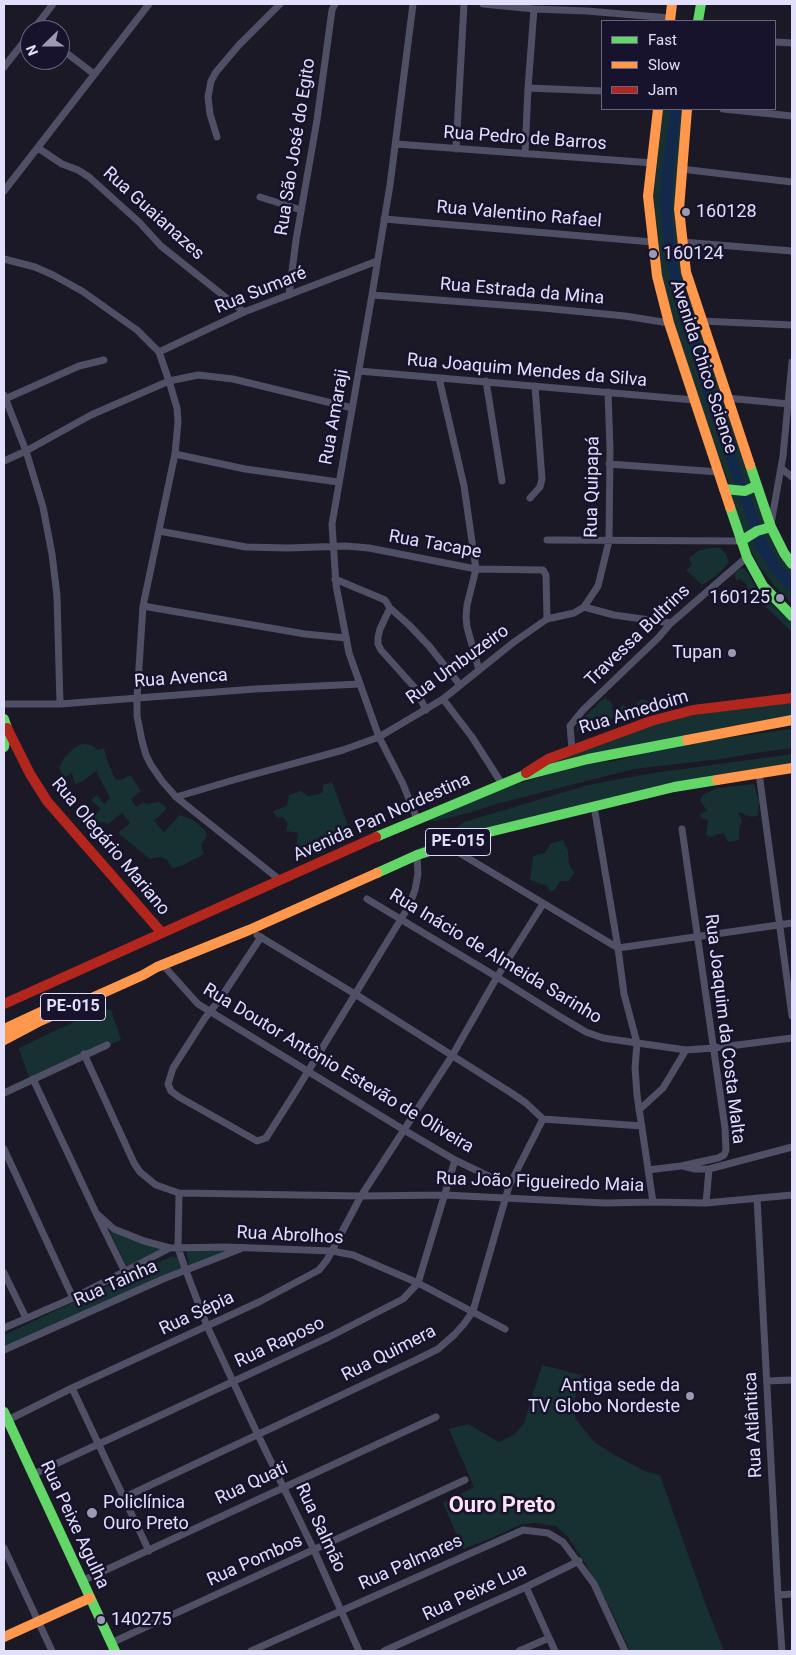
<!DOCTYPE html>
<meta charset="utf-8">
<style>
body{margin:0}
#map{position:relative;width:796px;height:1655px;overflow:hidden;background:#1b1926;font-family:Roboto,sans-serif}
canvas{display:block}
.frame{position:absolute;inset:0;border:5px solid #e2dffd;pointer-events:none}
.legend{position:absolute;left:601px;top:20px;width:175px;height:90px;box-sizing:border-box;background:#17132c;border:1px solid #686580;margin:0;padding:6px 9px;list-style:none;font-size:15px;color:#e2dffd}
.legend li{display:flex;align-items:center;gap:10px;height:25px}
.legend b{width:25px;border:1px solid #686580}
.north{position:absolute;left:20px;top:20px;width:50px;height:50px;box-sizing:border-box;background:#17132c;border:1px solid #686580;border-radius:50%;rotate:248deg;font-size:14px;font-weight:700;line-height:20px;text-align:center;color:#e2dffd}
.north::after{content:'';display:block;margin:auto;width:18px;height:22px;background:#9c9ab2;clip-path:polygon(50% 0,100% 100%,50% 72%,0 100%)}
</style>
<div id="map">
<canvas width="796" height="1655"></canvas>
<div class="frame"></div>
<ul class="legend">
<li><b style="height:6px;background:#63d668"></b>Fast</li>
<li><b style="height:6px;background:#ff974d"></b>Slow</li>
<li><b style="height:6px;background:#b3261e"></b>Jam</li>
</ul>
<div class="north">N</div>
</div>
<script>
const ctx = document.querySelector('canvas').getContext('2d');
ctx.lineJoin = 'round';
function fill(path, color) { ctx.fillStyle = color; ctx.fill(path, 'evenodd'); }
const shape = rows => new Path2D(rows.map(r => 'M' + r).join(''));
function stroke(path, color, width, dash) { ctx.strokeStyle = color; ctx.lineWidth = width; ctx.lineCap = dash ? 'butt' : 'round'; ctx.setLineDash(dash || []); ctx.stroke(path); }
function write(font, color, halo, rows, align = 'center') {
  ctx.font = font + ' Roboto,sans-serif'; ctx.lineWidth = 5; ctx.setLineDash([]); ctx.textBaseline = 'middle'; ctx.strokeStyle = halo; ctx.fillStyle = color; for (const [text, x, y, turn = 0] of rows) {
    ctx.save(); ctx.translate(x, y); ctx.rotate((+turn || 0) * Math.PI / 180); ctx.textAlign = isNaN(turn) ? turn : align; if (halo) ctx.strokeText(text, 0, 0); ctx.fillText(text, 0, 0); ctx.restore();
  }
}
const green = shape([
 [661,109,684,109,680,243,753,485,730,486,696,397,661,279,652,202],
 [755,490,766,526,744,535,731,495],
 [767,530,778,554,792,571,792,604,777,589,759,566,746,540],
 [710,548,720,548,726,554,729,563,717,575,702,585,686,570,692,565,689,558,700,550],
 [743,568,746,570,756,587,773,606,792,622,792,632,746,588,747,585,740,579,737,581,734,574,739,569],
 [605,697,613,705,611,709,616,712,623,705,629,709,642,699,655,704,577,731,577,724],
 [792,700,792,719,535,768,567,752,692,711],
 [792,729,792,748,755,753,720,759,634,769,496,804,472,812,436,821,423,820,511,786,586,763,615,761,669,746],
 [82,744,91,745,98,750,104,748,107,760,115,779,122,780,130,775,141,791,131,799,136,807,144,802,147,804,160,802,167,808,154,821,164,832,180,815,193,820,205,830,207,836,201,845,204,854,181,866,172,868,167,860,160,857,150,859,118,833,130,823,122,813,108,824,97,821,94,816,101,809,91,800,97,795,104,804,110,798,96,771,83,781,75,784,72,773,64,778,59,768,64,758,74,748],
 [792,754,792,765,409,853,446,835,464,822,588,785,654,773],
 [332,782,348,825,337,832,331,839,321,835,315,851,298,860,296,849,298,833,286,831,288,824,283,817,277,818,273,811,287,806,289,795,301,791,308,796,316,795,323,792,323,785],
 [754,784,759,802,758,815,752,817,738,812,742,821,739,829,739,840,728,842,724,834,719,834,711,837,706,835,708,820,701,818,700,814,707,811,700,800,703,795,717,788],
 [563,840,568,851,569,864,574,873,569,881,560,881,555,890,550,891,547,886,530,880,533,856,545,853,550,844],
 [101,1009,111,1010,121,1040,29,1078,19,1048],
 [108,1227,164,1249,128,1269],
 [186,1249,234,1250,189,1266],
 [172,1256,179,1258,182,1269,4,1347,4,1335],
 [542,1365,581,1375,575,1398,575,1418,594,1442,613,1454,644,1471,660,1475,704,1600,724,1651,630,1651,610,1608,585,1563,568,1537,556,1526,537,1523,522,1524,487,1540,463,1549,443,1503,474,1487,449,1429,468,1424,499,1442,515,1434,524,1423]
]);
const water = shape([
 [671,109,681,109,673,172,672,221,677,262,683,288,699,346,738,463,765,537,781,565,792,576,792,593,772,572,754,544,748,521,709,411,683,327,671,283,664,242,660,201,662,170]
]);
const street = shape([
 [413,4,390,185,372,295,332,524,336,585,349,653,379,737,403,784,417,819],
 [483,4,534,9,587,11,670,18],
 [33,30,53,4],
 [775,42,792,43],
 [60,48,94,74],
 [4,67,30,34],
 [528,88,602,91],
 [723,109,792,116],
 [217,137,210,114,208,97,211,81,216,72,239,45,280,4],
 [396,144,653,163],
 [38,148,62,164,78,170,89,177,139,222,161,246,244,312],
 [456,149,464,4],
 [525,154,528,88,534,9],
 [681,169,792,182],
 [4,191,149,4],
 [260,197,301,210],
 [384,219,652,242],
 [682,242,792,251],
 [4,259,35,267,53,275,82,291,137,330,159,352,169,381,177,408,178,422,175,454,143,606,137,698,137,716,142,741,146,755,151,765,162,781,176,797,280,880],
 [289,295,296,240,317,120,332,10,335,4],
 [372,295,543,308,625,316,669,323],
 [701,321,792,325],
 [159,352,244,312,377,261],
 [359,371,694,400],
 [439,378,464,486,476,569,467,605,466,617,467,627,479,670],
 [486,381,502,481],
 [4,395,26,451,43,507,52,554,57,596,60,704],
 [727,398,789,404],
 [5,399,79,366,104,360],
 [175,454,245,469,338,482],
 [4,461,26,451,91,415,169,381,198,375,233,379,352,408],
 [609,464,719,472],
 [781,468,792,477],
 [530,498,540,487,542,479,535,386],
 [771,524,783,456,792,362],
 [159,531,246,547,288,548,346,546,369,548,476,569,543,570,546,575,547,619],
 [547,540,741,541],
 [335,579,385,600,390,608,409,625,429,646,460,685],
 [143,606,305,634,346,638],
 [584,607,598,586,609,541,610,449,608,392],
 [390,608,380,629,378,637,378,644,381,650,415,688,426,710],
 [443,699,472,737,502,784],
 [4,704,60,704,255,689,360,684],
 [572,749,570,726,583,710,658,638,671,623,747,557],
 [759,773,792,1016],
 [176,797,237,779,343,750,379,737,443,699,514,642,547,619,574,613,584,607,614,615,671,623],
 [594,806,618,948,624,994,637,1043,635,1068,637,1095,653,1202],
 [446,845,618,948,792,923],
 [367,899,497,977,559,1016,586,1032,603,1038,686,1050,714,1048,792,1038],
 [257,935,355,994,513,1094,526,1103,543,1119,642,1126],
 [261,937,220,999,205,1018,173,1068,168,1084,171,1091,179,1097,257,1141,266,1138,296,1091,409,906,415,890,418,874,417,855],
 [163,965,198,1004,404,1130,455,1160,509,1186],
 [84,1054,134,1163,140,1172,156,1185,179,1193,361,1196,452,1056,497,977,543,904],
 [33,1079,96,1213,125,1272],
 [4,1093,107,1045],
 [639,1110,663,1088,686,1050],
 [4,1149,73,1298],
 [683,1166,695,1169,709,1169,792,1147],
 [648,1170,681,1166,718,1158,724,1155,726,1150,725,1128,682,829],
 [179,1193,178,1248,186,1271,207,1326,258,1435,314,1550,359,1651],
 [757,1198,778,1595,782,1651],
 [706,1203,709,1169],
 [96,1213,114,1229,144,1241,170,1248,227,1247,332,1251,353,1255,418,1283,505,1329],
 [4,1273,26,1318],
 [4,1328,73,1298,170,1248],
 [4,1350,163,1279,240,1249],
 [767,1381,792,1380],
 [72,1388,149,1551],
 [8,1420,72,1388,259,1302,319,1270,327,1260,361,1196,445,1195,605,1203,653,1202,706,1203,792,1195],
 [32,1475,329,1337,403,1299,418,1283,455,1160],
 [123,1498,418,1359,438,1349,454,1335,464,1324,473,1311,509,1186,543,1119],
 [4,1548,52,1651],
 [82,1581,436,1417],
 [526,1587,555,1651],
 [778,1595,792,1594],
 [111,1643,465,1480],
 [251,1651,523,1530,548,1533,563,1542,594,1584,625,1651],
 [384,1651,526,1587,579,1561],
 [519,1651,549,1638]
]);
const fast = shape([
 [698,21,701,4],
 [750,465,771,527,784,553,792,564],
 [724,489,745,491,756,486],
 [730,507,747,557,763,586,792,616],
 [741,541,757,531,771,527],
 [4,719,7,728,4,747],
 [376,837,522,776,588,759,687,740],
 [377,873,417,855,485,833,674,787,717,780],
 [4,1412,115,1651]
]);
const slow = shape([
 [670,21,672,4],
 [658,109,648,196,657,276,669,323,730,507],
 [687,109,679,209,686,272,750,465],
 [687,740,792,720],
 [717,780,792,768],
 [4,1029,45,1010],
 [4,1040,38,1022,143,975,157,967,249,930,377,873],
 [4,1637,90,1598]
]);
const jam = shape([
 [7,728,30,774,47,801,162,933],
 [526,773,548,759,651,721,693,710,792,698],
 [4,1004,376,837]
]);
const markers = [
 [686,212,5,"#9c9ab2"],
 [653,254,5,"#9c9ab2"],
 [780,598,5,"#9c9ab2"],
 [732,653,5,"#9c9ab2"],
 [690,1396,5,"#9c9ab2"],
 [92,1513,6,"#9c9ab2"],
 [101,1620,5,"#9c9ab2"]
];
const shields = [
 [458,842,65],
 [73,1007,65]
];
const shieldNames = [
 ["PE-015",458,842],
 ["PE-015",73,1007]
];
const streetNames = [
 ["Rua Pedro de Barros",525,139,4],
 ["Rua São José do Egito",296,147,-81],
 ["Rua Guaianazes",153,214,42],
 ["Rua Valentino Rafael",519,215,5],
 ["Rua Sumaré",261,291,-22],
 ["Rua Estrada da Mina",522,292,5],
 ["Avenida Chico Science",703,367,72],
 ["Rua Joaquim Mendes da Silva",527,371,5],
 ["Rua Amaraji",335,417,-80],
 ["Rua Quipapá",593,487,-89],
 ["Rua Tacape",435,545,10],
 ["Travessa Bultrins",638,636,-44],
 ["Rua Umbuzeiro",458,665,-36],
 ["Rua Avenca",181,679,-4],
 ["Rua Amedoim",634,713,-17],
 ["Avenida Pan Nordestina",382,818,-24],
 ["Rua Olegário Mariano",110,847,50],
 ["Rua Inácio de Almeida Sarinho",495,957,31],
 ["Rua Joaquim da Costa Malta",724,1029,83],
 ["Rua Doutor Antônio Estevão de Oliveira",338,1069,31],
 ["Rua João Figueiredo Maia",540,1183,2],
 ["Rua Abrolhos",290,1236,3],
 ["Rua Tainha",116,1284,-24],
 ["Rua Sépia",197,1314,-25],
 ["Rua Raposo",280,1343,-25],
 ["Rua Quimera",389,1354,-27],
 ["Rua Atlântica",754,1425,-93],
 ["Rua Quati",252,1484,-25],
 ["Rua Peixe Agulha",74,1525,65],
 ["Rua Salmão",320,1528,65],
 ["Rua Pombos",255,1561,-24],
 ["Rua Palmares",411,1563,-24],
 ["Rua Peixe Lua",475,1593,-25]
];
const poiNames = [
 ["160128",696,212],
 ["160124",663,254],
 ["160125",770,598,"right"],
 ["Tupan",722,653,"right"],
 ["Antiga sede da",680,1386,"right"],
 ["TV Globo Nordeste",680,1407,"right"],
 ["Policlínica",103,1503],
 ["Ouro Preto",103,1524],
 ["140275",111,1620]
];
const districtNames = [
 ["Ouro Preto",502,1506]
];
fill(green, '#173132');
fill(water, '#13294c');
stroke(street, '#4f4f66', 7);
stroke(fast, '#63d668', 10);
stroke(slow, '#ff974d', 10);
stroke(jam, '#b3261e', 10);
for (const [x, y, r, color] of markers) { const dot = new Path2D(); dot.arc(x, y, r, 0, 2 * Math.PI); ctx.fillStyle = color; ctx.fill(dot); stroke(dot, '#17132c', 2); }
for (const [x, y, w] of shields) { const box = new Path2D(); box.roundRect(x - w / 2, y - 13.5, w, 27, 4); ctx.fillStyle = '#17132c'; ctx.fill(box); stroke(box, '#e2dffd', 1); }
write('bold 16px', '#e2dffd', null, shieldNames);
write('18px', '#e2dffd', '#17132c', streetNames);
write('18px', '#e2dffd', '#17132c', poiNames, 'left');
write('bold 22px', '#fde1f4', '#17132c', districtNames);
</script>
